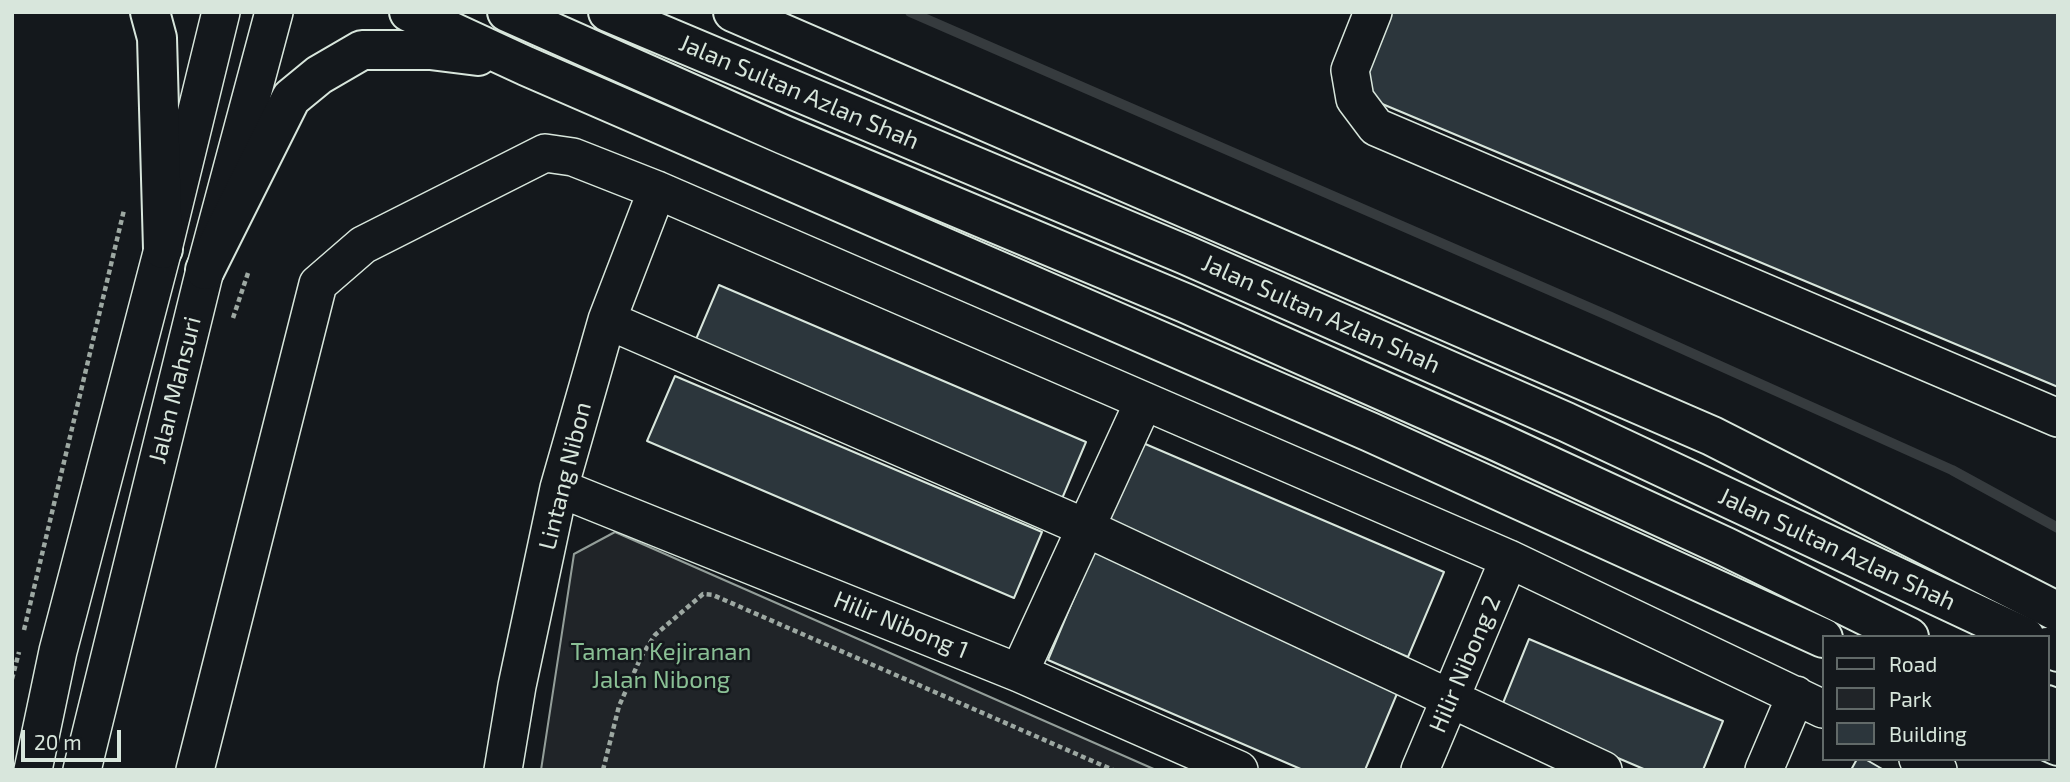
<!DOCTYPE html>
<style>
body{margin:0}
#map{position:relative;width:2070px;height:782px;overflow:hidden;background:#14181c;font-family:"Exo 2",sans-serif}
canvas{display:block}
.frame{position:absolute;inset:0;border:14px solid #d8e6dc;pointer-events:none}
.legend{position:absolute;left:1822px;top:635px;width:228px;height:126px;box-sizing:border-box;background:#14181c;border:2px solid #626a69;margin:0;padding:9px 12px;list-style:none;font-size:21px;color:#d8e6dc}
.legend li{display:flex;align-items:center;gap:14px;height:35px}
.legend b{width:35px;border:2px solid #626a69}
.scale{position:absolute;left:21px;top:730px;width:100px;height:32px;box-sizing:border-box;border:4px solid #d8e6dc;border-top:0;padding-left:9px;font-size:21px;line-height:24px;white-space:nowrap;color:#d8e6dc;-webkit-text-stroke:5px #14181c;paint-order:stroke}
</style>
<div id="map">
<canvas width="2070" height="782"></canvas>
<div class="frame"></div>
<ul class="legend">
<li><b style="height:9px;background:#14181c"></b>Road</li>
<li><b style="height:19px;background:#202428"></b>Park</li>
<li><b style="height:19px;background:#2c363c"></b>Building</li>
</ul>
<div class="scale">20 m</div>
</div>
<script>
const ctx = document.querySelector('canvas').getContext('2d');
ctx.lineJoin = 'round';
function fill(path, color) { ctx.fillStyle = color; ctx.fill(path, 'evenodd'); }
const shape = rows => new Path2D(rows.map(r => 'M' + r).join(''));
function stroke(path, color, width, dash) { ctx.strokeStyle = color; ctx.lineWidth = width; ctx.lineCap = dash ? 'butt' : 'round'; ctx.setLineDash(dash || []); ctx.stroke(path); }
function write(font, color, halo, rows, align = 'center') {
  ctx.font = font + ' "Exo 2",sans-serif'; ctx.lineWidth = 5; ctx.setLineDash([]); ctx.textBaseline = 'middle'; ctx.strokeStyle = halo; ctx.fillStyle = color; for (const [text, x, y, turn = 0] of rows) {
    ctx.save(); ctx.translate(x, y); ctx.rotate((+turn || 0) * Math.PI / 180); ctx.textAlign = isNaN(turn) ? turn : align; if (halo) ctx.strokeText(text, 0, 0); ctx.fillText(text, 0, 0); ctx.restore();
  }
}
const green = shape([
 [615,532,1156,770,541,770,574,554,615,532]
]);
const stream = shape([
 [910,12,1609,316,1952,470,2058,528]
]);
const building = shape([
 [1389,12,2058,12,2058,387,1356,93,1389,12],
 [719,285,1086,442,1058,508,691,351,719,285],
 [675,376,1042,532,1014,598,647,441,675,376],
 [1136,440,1444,572,1408,657,1100,525,1136,440],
 [1096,545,1404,677,1365,770,1303,770,1048,660,1096,545],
 [1529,639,1723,721,1703,770,1646,770,1501,708,1529,639],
 [1857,759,1865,759,1884,770,1851,770,1857,759]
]);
const path = shape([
 [233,318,249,270],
 [24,630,124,210],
 [12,679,19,652],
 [603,770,619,706,641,657,655,635,703,594,713,595,1113,770]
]);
const minor = shape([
 [1373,12,1350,70,1355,99,1376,127,2058,418],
 [607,320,1084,527,1603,770],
 [559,488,1019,673,1239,770],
 [1019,673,1144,401],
 [1918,759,1938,770],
 [33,770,58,651,163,249,221,12],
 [82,770,205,270,274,12],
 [195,770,318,284,363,245,545,153,573,157,657,190,1509,559,1823,709],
 [503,770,517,686,559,488,607,320,657,190],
 [1420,770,1509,559],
 [1764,770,1796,695]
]);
const major = shape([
 [150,12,157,38,163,249],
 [409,12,526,66,1370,432,1823,638],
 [733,12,1712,436,2058,612],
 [205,270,291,98,319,75,362,50,430,50,478,56],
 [2047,741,2058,746]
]);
const highway = shape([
 [507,12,784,135,1185,303,1496,441,1726,547,1909,637],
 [608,12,1186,255,1566,422,2025,637],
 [2047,647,2058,652],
 [2047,705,2058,710]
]);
const streetNames = [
 ["Jalan Sultan Azlan Shah",799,92,23],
 ["Jalan Sultan Azlan Shah",1321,314,24],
 ["Jalan Mahsuri",175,390,-76],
 ["Lintang Nibon",565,476,-76],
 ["Jalan Sultan Azlan Shah",1837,549,25],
 ["Hilir Nibong 1",901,625,22],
 ["Hilir Nibong 2",1465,664,-67]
];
const parkNames = [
 ["Taman Kejiranan",661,652],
 ["Jalan Nibong",661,680]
];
fill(green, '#202428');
stroke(green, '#939e99', 2);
stroke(stream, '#363b3e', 10);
fill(building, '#2c363c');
stroke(building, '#d8e6dc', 2);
stroke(minor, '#d8e6dc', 40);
stroke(major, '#d8e6dc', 42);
stroke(highway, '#d8e6dc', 42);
stroke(path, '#9da8a2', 4.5, [5, 3.5]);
stroke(minor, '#14181c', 37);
stroke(major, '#14181c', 38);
stroke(highway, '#14181c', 38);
write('24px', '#d8e6dc', '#14181c', streetNames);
write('24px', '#8ac095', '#14181c', parkNames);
</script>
